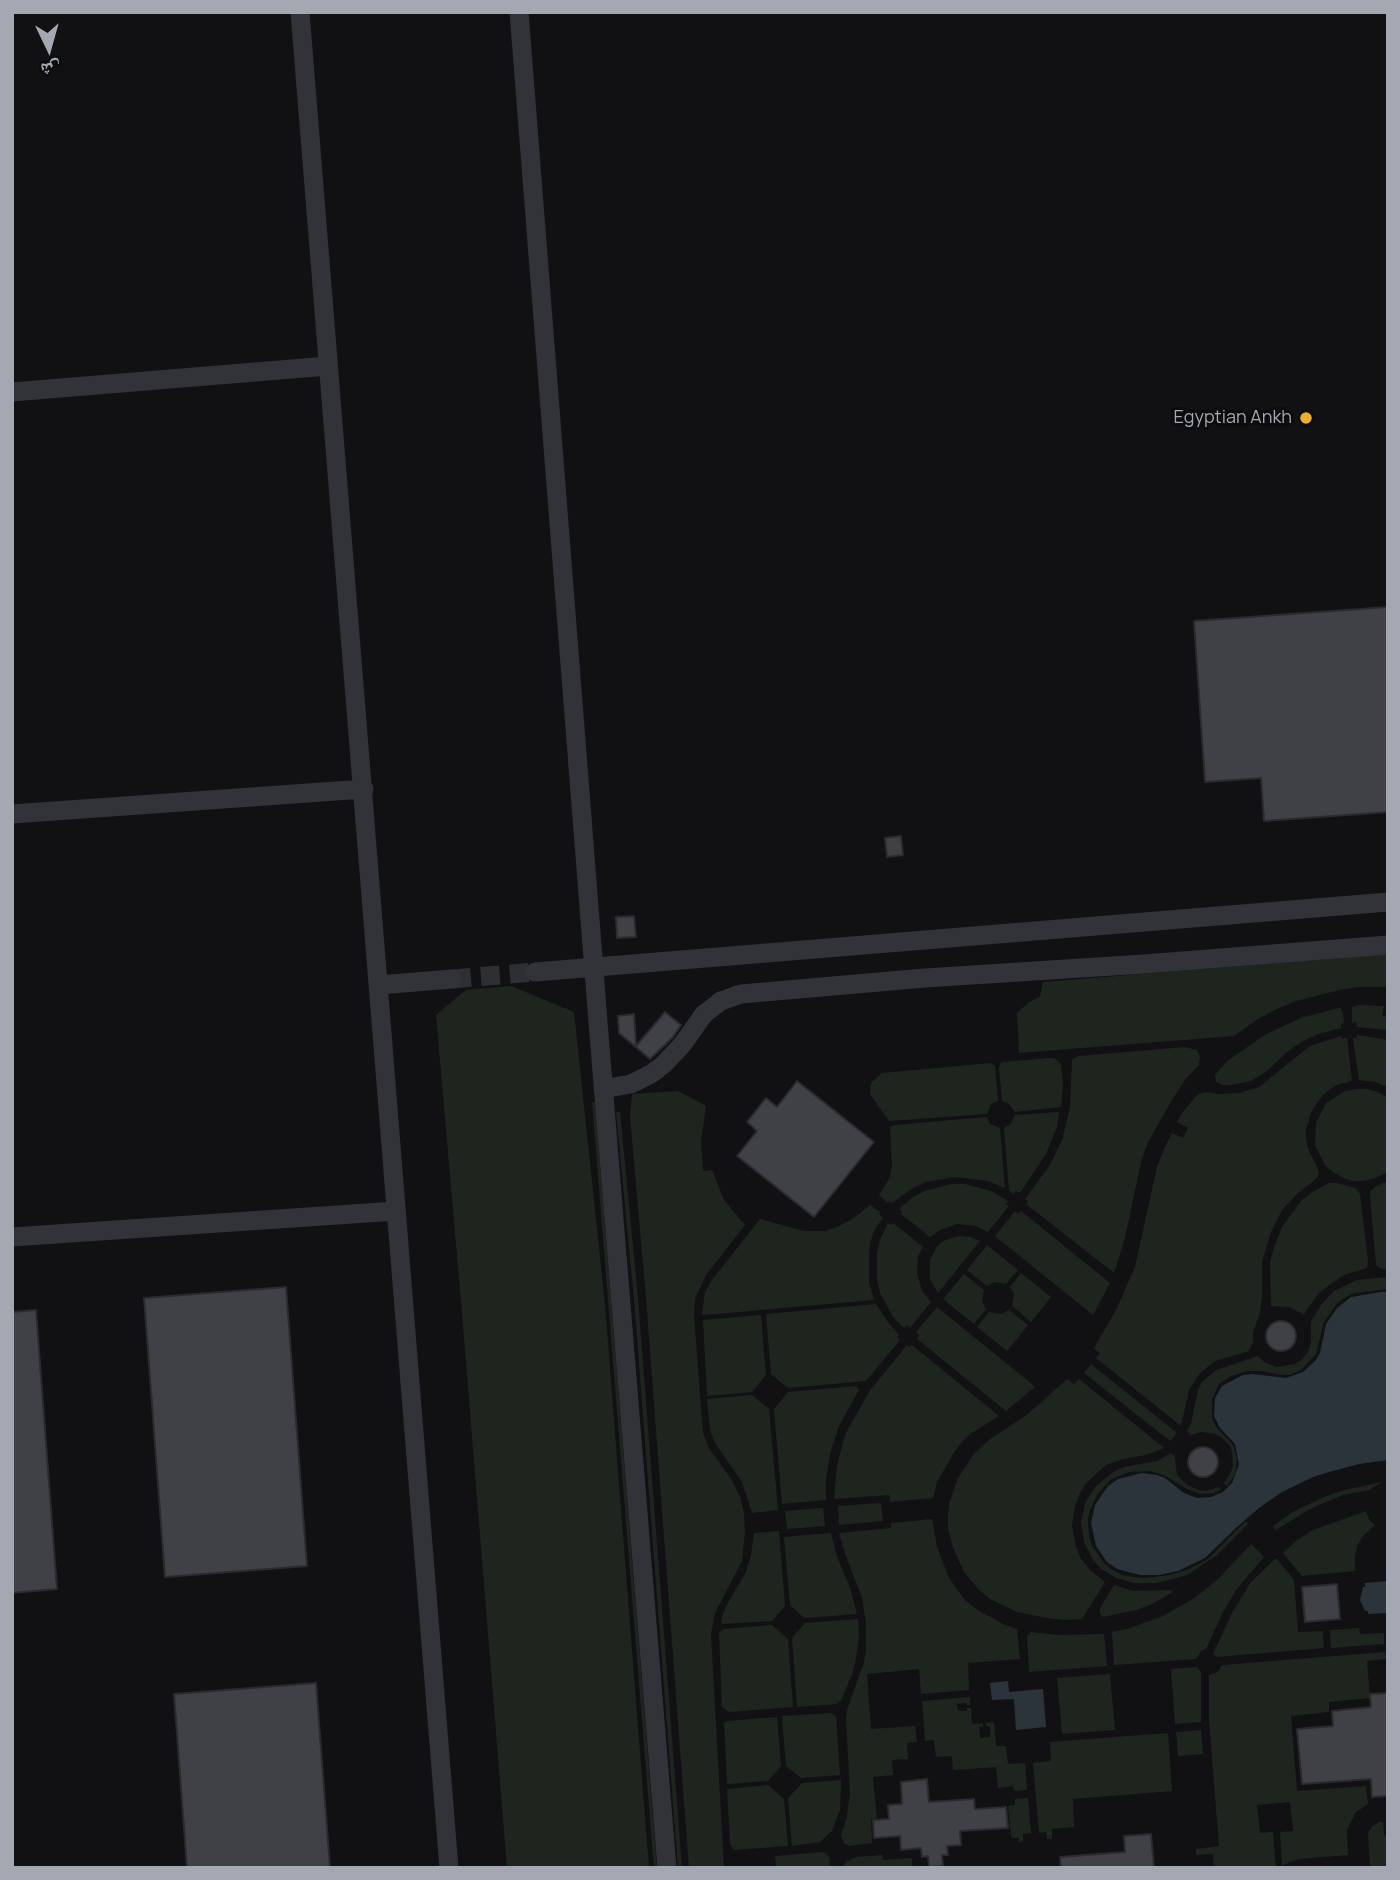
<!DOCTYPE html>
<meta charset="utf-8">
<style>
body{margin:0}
#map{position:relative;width:1400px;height:1880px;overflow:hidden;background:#111113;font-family:Manrope,"Noto Naskh Arabic",sans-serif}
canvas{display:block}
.frame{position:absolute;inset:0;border:14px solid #a3a8b3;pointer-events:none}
.north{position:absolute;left:14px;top:14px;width:70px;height:70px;-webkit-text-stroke:5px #0c0c0e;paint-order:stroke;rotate:175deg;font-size:19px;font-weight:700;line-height:28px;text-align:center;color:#a3a8b3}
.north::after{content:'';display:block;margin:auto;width:24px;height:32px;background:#a3a8b3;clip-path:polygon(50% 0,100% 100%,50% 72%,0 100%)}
</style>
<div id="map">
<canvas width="1400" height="1880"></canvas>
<div class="frame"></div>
<div class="north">ش</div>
</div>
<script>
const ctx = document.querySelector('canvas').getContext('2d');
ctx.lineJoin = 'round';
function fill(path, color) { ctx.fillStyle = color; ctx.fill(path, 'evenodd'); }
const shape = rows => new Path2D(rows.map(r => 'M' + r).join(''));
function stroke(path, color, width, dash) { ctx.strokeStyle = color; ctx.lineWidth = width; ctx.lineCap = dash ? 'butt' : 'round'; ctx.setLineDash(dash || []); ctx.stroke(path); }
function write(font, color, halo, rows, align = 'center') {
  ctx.font = font + ' Manrope,sans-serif'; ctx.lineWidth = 6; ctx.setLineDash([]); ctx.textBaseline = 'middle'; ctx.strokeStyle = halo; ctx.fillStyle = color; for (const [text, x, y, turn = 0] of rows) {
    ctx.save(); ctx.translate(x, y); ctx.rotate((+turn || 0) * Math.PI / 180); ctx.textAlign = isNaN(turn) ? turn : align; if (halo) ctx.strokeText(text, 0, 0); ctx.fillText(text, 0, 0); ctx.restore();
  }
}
const green = shape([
 [1388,954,1388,987,1359,987,1339,990,1296,1001,1277,1009,1258,1019,1234,1036,1019,1053,1017,1013,1029,1002,1040,997,1043,982],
 [511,986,574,1012,605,1304,649,1868,507,1868,462,1313,436,1015,466,990],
 [1360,1005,1384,1006,1382,1016,1388,1017,1388,1030,1357,1027,1356,1022,1352,1023,1352,1007],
 [1338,1008,1341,1008,1343,1013,1344,1023,1341,1024,1341,1028,1318,1034,1301,1042,1287,1052,1267,1071,1251,1081,1232,1085,1223,1085,1216,1082,1215,1075,1226,1062,1266,1034,1301,1018],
 [1357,1035,1388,1040,1388,1087,1375,1082,1359,1080,1353,1038,1357,1038],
 [1341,1036,1342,1039,1347,1038,1352,1081,1337,1085,1329,1090,1322,1096,1311,1112,1306,1130,1306,1139,1308,1149,1317,1167,1319,1174,1316,1179,1297,1194,1282,1210,1271,1232,1262,1262,1262,1296,1260,1313,1253,1332,1253,1342,1249,1351,1215,1361,1199,1374,1189,1390,1181,1426,1096,1358,1100,1353,1094,1348,1116,1310,1135,1267,1157,1167,1164,1149,1172,1133,1183,1138,1188,1128,1177,1122,1182,1113,1197,1095,1205,1092,1220,1094,1239,1093,1259,1087,1310,1046],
 [1185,1047,1197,1050,1200,1057,1199,1065,1185,1080,1172,1100,1148,1142,1141,1162,1125,1238,1114,1273,1026,1204,1028,1201,1025,1199,1050,1165,1062,1140,1070,1108,1072,1059,1079,1056],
 [1049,1058,1054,1058,1061,1064,1063,1085,1061,1107,1015,1112,1008,1103,1002,1101,999,1069,1000,1064,1002,1062],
 [991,1063,995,1066,998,1101,991,1104,987,1114,889,1121,870,1094,871,1083,882,1073],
 [1356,1089,1367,1089,1378,1092,1388,1098,1388,1172,1375,1178,1364,1181,1353,1181,1343,1178,1333,1172,1325,1165,1315,1145,1316,1123,1326,1103,1345,1091],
 [678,1091,706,1106,701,1141,703,1171,712,1170,724,1200,745,1225,706,1275,695,1299,694,1316,703,1433,709,1448,731,1479,740,1497,744,1513,745,1532,742,1561,715,1613,711,1634,724,1868,689,1868,646,1298,630,1116,632,1094],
 [592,1102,595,1102,657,1868,654,1868],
 [616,1112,620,1112,638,1298,682,1868,678,1868,634,1299],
 [1059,1112,1057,1127,1046,1154,1022,1190,1019,1193,1016,1191,1013,1194,1009,1190,1004,1128,1010,1125,1015,1115],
 [987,1117,990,1124,1000,1128,1005,1188,988,1181,955,1177,926,1182,913,1188,892,1203,889,1201,888,1203,879,1195,889,1179,892,1166,890,1127,894,1125],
 [1388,1181,1388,1270,1379,1268,1376,1265,1370,1196,1370,1192,1375,1187],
 [1329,1183,1336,1183,1356,1188,1360,1194,1368,1261,1367,1268,1344,1275,1329,1285,1319,1293,1304,1314,1288,1307,1271,1306,1270,1263,1274,1247,1282,1227,1301,1201,1312,1192],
 [951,1184,965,1184,991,1191,1008,1201,1006,1204,1009,1206,988,1232,975,1226,957,1224,940,1230,930,1237,901,1214,902,1212,899,1209,913,1197,925,1191],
 [870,1205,880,1212,879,1214,883,1218,875,1229,870,1243,869,1254,869,1282,874,1300,705,1315,702,1314,705,1292,712,1280,760,1219,804,1231,824,1231,837,1227,854,1218],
 [1015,1211,1018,1214,1021,1211,1110,1283,1093,1315,995,1236],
 [888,1223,892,1225,893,1223,923,1247,918,1256,917,1274,922,1291,931,1302,910,1328,907,1325,904,1328,893,1317,880,1293,877,1280,877,1253,880,1240],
 [958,1236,971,1237,980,1241,938,1293,930,1279,930,1260,936,1248,940,1243,946,1240],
 [987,1245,1018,1270,1006,1284,994,1282,987,1286,967,1270],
 [1021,1273,1051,1297,1031,1322,1012,1306,1014,1294,1010,1287],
 [964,1274,984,1290,982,1302,986,1309,974,1324,943,1299],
 [1388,1277,1388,1289,1354,1293,1341,1300,1336,1305,1324,1322,1316,1354,1301,1370,1289,1375,1282,1375,1261,1371,1248,1371,1231,1376,1219,1384,1212,1400,1212,1418,1216,1427,1233,1445,1237,1459,1235,1474,1227,1486,1224,1483,1231,1472,1233,1466,1232,1453,1230,1446,1221,1437,1215,1434,1202,1432,1191,1435,1187,1431,1191,1424,1198,1390,1202,1382,1216,1370,1258,1356,1264,1362,1277,1367,1294,1364,1300,1361,1308,1352,1311,1342,1311,1322,1321,1305,1334,1291,1357,1280],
 [876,1304,887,1321,899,1335,897,1337,900,1340,866,1381,788,1388,771,1374,766,1314],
 [937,1307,1027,1380,1035,1387,1006,1411,917,1339,919,1335,916,1332],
 [1009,1310,1028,1325,1007,1351,977,1327,989,1312,1001,1314],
 [761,1315,766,1375,752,1392,707,1396,703,1320],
 [907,1345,909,1347,912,1345,999,1416,970,1434,961,1443,953,1454,937,1482,933,1498,890,1502,889,1495,834,1499,837,1465,844,1438,849,1427,871,1389],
 [1091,1364,1177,1433,1170,1441,1084,1373],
 [1067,1379,1074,1384,1079,1379,1164,1448,1146,1455,1123,1459,1106,1465,1086,1483,1080,1493,1075,1506,1072,1526,1076,1547,1081,1559,1090,1570,1105,1582,1082,1619,1065,1620,1047,1618,1017,1612,990,1599,979,1590,964,1572,954,1550,948,1529,948,1516,949,1504,957,1480,973,1455,990,1439,1028,1414],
 [856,1386,859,1390,839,1426,830,1454,826,1479,826,1500,782,1504,774,1409,788,1392],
 [752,1395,769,1409,778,1510,752,1513,742,1482,715,1443,710,1430,707,1399],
 [1171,1453,1175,1457,1176,1469,1178,1476,1187,1485,1199,1490,1206,1491,1219,1487,1220,1490,1214,1493,1199,1494,1185,1488,1166,1476,1150,1471,1129,1472,1110,1480,1097,1495,1089,1513,1088,1521,1089,1537,1092,1546,1104,1563,1111,1569,1122,1575,1134,1577,1145,1578,1170,1575,1189,1569,1208,1559,1246,1521,1248,1524,1217,1555,1187,1575,1157,1583,1134,1583,1116,1578,1100,1568,1093,1560,1084,1542,1081,1522,1086,1501,1096,1486,1113,1472,1124,1467,1157,1461],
 [1382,1482,1369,1490,1343,1495,1326,1502,1308,1510,1276,1530,1273,1526,1293,1512,1324,1497,1344,1490],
 [881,1503,883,1521,839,1525,838,1506],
 [823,1508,825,1526,787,1529,785,1511],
 [1366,1511,1370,1521,1375,1525,1362,1537,1357,1546,1355,1557,1355,1571,1302,1576,1283,1553,1296,1541,1313,1530],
 [932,1519,937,1547,949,1578,965,1600,976,1609,1003,1624,1017,1629,1020,1659,968,1663,969,1690,921,1694,919,1669,867,1674,871,1729,915,1726,917,1742,907,1743,908,1759,892,1760,893,1775,873,1777,877,1818,871,1819,872,1843,849,1846,844,1843,841,1835,847,1816,850,1793,846,1719,847,1710,864,1662,866,1651,866,1623,862,1597,845,1554,839,1533,891,1528,891,1523],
 [779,1531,785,1606,772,1621,722,1624,721,1621,725,1608,746,1572,751,1555,754,1533],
 [831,1533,837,1557,850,1587,857,1614,804,1618,790,1605,784,1537],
 [1251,1544,1264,1557,1236,1590,1223,1612,1206,1649,1201,1651,1196,1659,1114,1665,1112,1632,1127,1629,1163,1616,1193,1599,1216,1581],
 [1276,1558,1294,1580,1298,1632,1323,1631,1324,1648,1217,1657,1213,1654,1232,1613,1251,1582],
 [1114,1585,1133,1591,1170,1590,1173,1592,1152,1604,1136,1610,1103,1617,1100,1614,1100,1608],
 [858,1619,859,1638,855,1663,852,1674,842,1699,837,1704,797,1707,792,1638,805,1623],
 [772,1625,788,1639,793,1707,729,1712,722,1707,719,1633,723,1629],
 [1359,1628,1360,1634,1384,1633,1384,1644,1331,1648,1330,1630],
 [1031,1632,1059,1635,1104,1634,1107,1666,1029,1672,1027,1636],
 [1385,1652,1386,1659,1367,1661,1370,1698,1329,1702,1329,1712,1291,1716,1297,1791,1366,1786,1368,1804,1356,1812,1347,1830,1348,1855,1299,1859,1290,1862,1282,1866,1280,1832,1293,1831,1290,1802,1257,1805,1260,1833,1273,1832,1276,1868,1214,1868,1213,1854,1196,1855,1196,1849,1219,1846,1209,1720,1209,1675,1218,1672,1222,1665],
 [1197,1667,1201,1672,1201,1722,1175,1724,1171,1669],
 [1110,1674,1115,1730,1062,1734,1057,1678],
 [970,1697,970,1705,967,1705,966,1703,957,1704,958,1711,967,1711,967,1708,971,1708,972,1724,983,1723,983,1727,979,1727,980,1738,990,1737,990,1727,986,1726,986,1723,994,1722,996,1746,1006,1746,1008,1764,1025,1763,1027,1790,1014,1791,1013,1786,998,1788,996,1767,953,1770,952,1756,936,1757,934,1740,925,1741,922,1701],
 [832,1713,836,1717,840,1775,801,1778,786,1766,782,1716],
 [777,1717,781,1766,768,1781,727,1784,724,1723,726,1721],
 [1201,1730,1203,1754,1178,1756,1176,1732],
 [1168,1733,1172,1791,1073,1799,1074,1827,1052,1829,1052,1839,1047,1839,1046,1832,1039,1833,1033,1763,1051,1761,1050,1742],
 [841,1780,840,1810,832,1831,820,1842,792,1846,788,1798,802,1783],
 [768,1785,784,1799,788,1846,734,1850,730,1844,727,1789],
 [1028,1798,1031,1833,1023,1834,1023,1841,1019,1842,1019,1838,1013,1838,1011,1836,1008,1806,1015,1805,1015,1799],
 [1380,1822,1383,1822,1384,1834,1388,1839,1388,1868,1370,1868,1368,1833,1372,1826],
 [823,1852,827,1854,830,1859,829,1868,776,1868,775,1856],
 [882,1855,883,1860,912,1858,912,1868,842,1868,847,1861,856,1857]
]);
const water = shape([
 [1381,1292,1388,1292,1388,1460,1359,1464,1329,1472,1313,1477,1282,1492,1259,1508,1237,1527,1205,1558,1178,1571,1159,1575,1140,1575,1117,1569,1107,1562,1096,1546,1091,1523,1095,1505,1108,1486,1118,1479,1142,1473,1157,1475,1165,1478,1184,1493,1197,1498,1211,1497,1223,1492,1232,1483,1239,1465,1235,1444,1220,1428,1214,1416,1215,1398,1222,1386,1243,1375,1252,1374,1286,1378,1303,1372,1316,1360,1320,1353,1326,1324,1337,1308,1351,1297],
 [1388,1581,1388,1613,1368,1614,1368,1611,1365,1611,1360,1600,1363,1587,1365,1587,1365,1583],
 [1008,1681,1009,1692,1043,1689,1046,1727,1016,1730,1014,1699,992,1700,990,1683]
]);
const building = shape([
 [1388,607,1388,812,1264,821,1261,778,1205,782,1194,621,1388,607],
 [901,836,903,855,887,857,885,838,901,836],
 [634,916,636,937,617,938,616,917,634,916],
 [665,1012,681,1025,673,1037,650,1059,619,1033,618,1016,634,1014,636,1046,665,1012],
 [797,1081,874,1142,814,1217,737,1156,757,1131,747,1122,766,1098,777,1107,797,1081],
 [286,1287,307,1566,165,1577,144,1298,286,1287],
 [36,1310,57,1589,12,1593,12,1312,36,1310],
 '1266 1336a15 15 0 1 1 30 0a15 15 0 1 1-30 0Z',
 '1188 1462a15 15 0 1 1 30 0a15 15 0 1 1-30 0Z',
 [1337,1584,1340,1619,1305,1622,1302,1587,1337,1584],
 [316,1683,330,1868,187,1868,174,1694,316,1683],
 [1388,1693,1388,1796,1372,1797,1371,1779,1302,1784,1297,1729,1333,1726,1332,1711,1371,1707,1370,1694,1388,1693],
 [927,1779,929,1802,974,1799,975,1809,1006,1807,1008,1828,960,1831,961,1845,947,1846,948,1855,942,1855,943,1866,929,1867,928,1856,922,1857,921,1848,901,1850,900,1836,874,1838,873,1820,889,1819,888,1805,902,1804,901,1782,927,1779],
 [1151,1834,1154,1868,1061,1868,1060,1857,1125,1852,1124,1836,1151,1834]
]);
const minorTunnel = shape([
 [452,979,535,972]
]);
const minor = shape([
 [300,12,449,1868],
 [519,12,598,1022,667,1868],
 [12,392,328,366],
 [12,814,364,789],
 [535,972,1388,902],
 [379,985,452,979],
 [603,1089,631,1084,651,1074,663,1065,682,1045,704,1014,721,1001,741,994,925,978,1144,964,1388,945],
 [12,1237,396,1211]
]);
const markers = [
 [1306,418,7,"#edad2f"]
];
const poiNames = [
 ["Egyptian Ankh",1292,418]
];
fill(green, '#1e251f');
fill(water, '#2b343b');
fill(building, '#404146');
stroke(building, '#2b2b2f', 2);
stroke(minorTunnel, '#2e2f33', 19, [19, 10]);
stroke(minor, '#323338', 19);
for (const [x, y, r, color] of markers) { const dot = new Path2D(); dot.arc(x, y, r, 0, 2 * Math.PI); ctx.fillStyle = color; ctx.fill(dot); stroke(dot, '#0c0c0e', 2.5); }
write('18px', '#a3a8b3', '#0c0c0e', poiNames, 'right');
</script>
